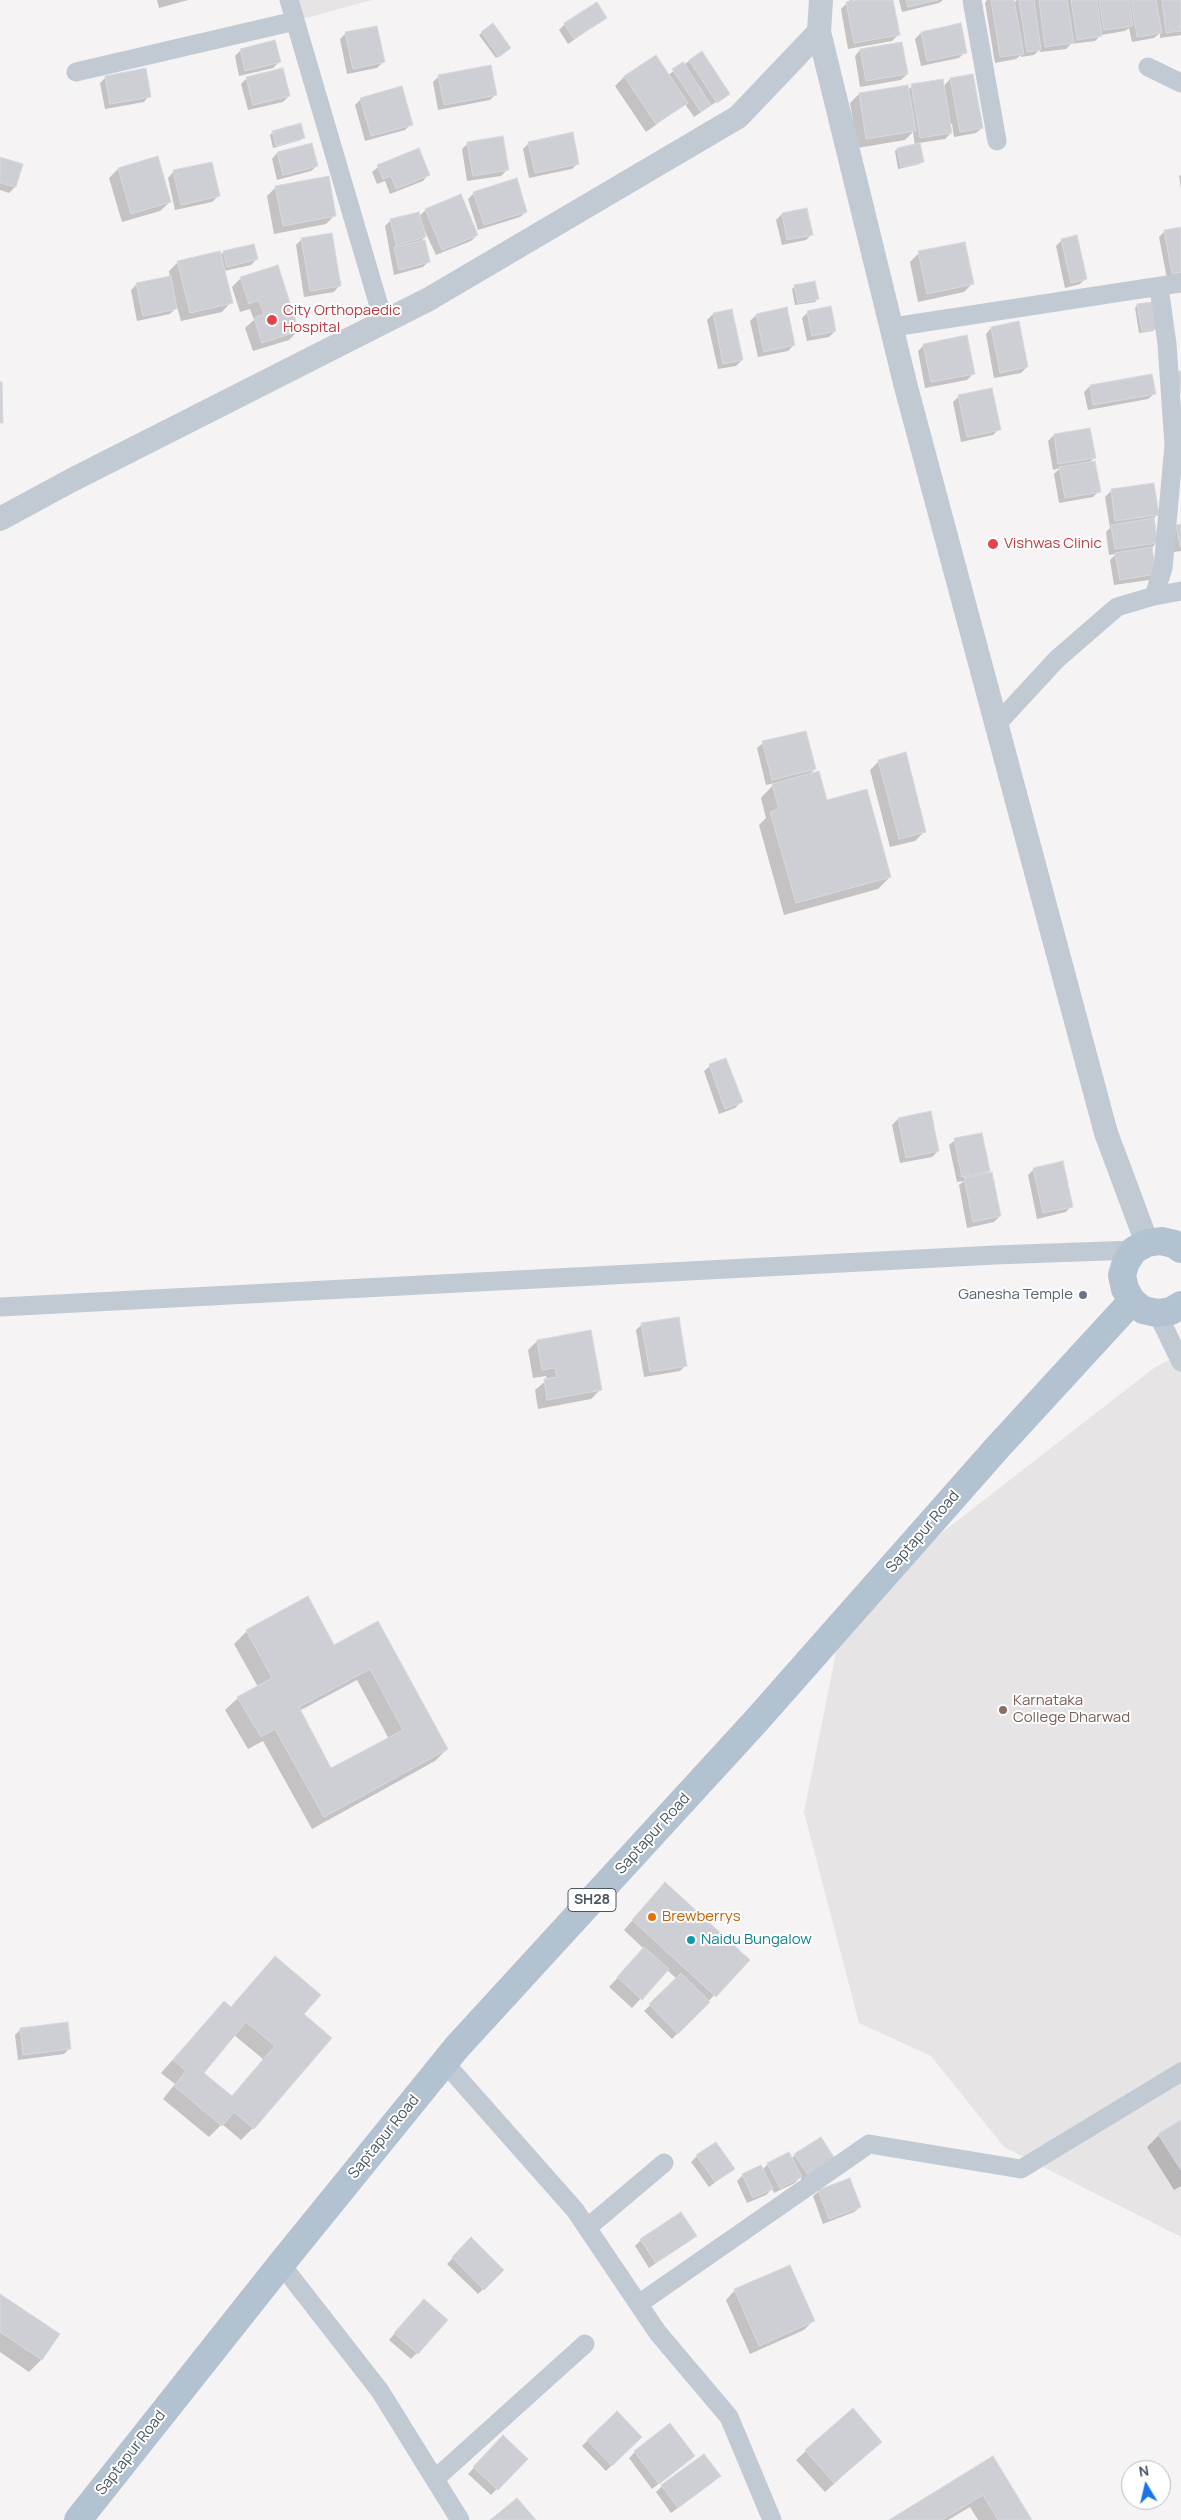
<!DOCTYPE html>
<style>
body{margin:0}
#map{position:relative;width:1181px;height:2520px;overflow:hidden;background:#f5f3f3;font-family:Manrope,sans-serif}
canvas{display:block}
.north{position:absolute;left:1121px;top:2460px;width:50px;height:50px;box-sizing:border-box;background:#fff;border:1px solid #b7bbc0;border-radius:50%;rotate:351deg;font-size:14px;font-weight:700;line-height:20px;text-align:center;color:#4a5661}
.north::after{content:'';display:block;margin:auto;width:18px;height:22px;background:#1a73e8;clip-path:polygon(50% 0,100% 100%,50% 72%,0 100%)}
</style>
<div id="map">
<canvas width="1181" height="2520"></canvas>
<div class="north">N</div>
</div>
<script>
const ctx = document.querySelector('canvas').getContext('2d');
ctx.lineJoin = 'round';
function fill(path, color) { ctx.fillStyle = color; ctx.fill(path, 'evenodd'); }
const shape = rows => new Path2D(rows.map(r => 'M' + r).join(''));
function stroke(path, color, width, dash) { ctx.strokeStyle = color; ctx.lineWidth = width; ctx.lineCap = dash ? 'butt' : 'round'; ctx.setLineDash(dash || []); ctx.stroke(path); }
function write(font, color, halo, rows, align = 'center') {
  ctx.font = font + ' Manrope,sans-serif'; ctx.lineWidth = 4; ctx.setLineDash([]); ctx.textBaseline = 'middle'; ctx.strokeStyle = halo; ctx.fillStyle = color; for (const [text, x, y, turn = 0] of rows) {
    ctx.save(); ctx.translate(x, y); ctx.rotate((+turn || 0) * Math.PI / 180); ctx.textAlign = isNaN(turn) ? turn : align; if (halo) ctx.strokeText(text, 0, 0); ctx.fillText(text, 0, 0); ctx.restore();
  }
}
const education = shape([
 [289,0,372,0,295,21],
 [1181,1353,1181,2237,1004,2147,931,2056,859,2023,804,1812,845,1608,1154,1368]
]);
const shadow = shape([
 [157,0,188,0,159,8],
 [850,0,892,0,898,35,892,41,848,49,841,9],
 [899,0,943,0,939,3,902,12],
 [987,0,1013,0,1014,3,1017,0,1181,0,1181,35,1160,38,1160,33,1154,38,1132,42,1129,28,1125,31,1101,35,1095,41,1071,44,1066,49,1040,52,1039,50,1034,55,1021,57,1021,55,1016,59,995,63,985,3],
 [606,18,568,44,559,30,565,24],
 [493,25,506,51,496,58,479,35],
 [346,33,383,62,377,68,347,74,340,39],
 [921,33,965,52,959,58,921,66,915,39],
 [241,50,279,62,273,68,239,76,235,56],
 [860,50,907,74,901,80,860,87,855,56],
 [701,53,728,94,694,117,685,104,646,132,615,86,624,77,656,56,668,75],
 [439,76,496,94,490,100,438,110,433,82],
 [106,77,149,96,144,102,105,109,100,83],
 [247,78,289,96,283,102,248,110,241,84],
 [950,79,982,128,976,133,954,137,952,124,949,124,951,133,945,139,919,143,922,162,920,164,898,169,895,151,897,149,915,146,913,132,905,140,857,148,850,103,859,94,907,86,908,90,912,86,943,87],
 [361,99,411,124,405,130,365,141,355,105],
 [300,125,303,137,301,140,273,148,270,135,272,133],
 [468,143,507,170,501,176,467,181,462,149],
 [529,143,578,163,572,169,529,178,523,149],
 [277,153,317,166,311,171,277,180,272,159],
 [0,159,22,165,15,187,9,193,0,190],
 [378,167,428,175,423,181,390,194,385,181,377,184,372,172],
 [118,169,170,202,160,211,122,222,109,178],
 [173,172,218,196,212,202,175,210,168,178],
 [1181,175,1181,189,1179,176],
 [276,187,335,215,326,224,274,234,267,196],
 [474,193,526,212,520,217,478,230,468,199],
 [806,209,812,234,806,240,782,245,776,220,782,214],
 [426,210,477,235,471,241,436,255,422,225,425,237,420,242,429,261,423,267,394,275,385,226,391,220,419,216],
 [1181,228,1181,276,1167,279,1159,237,1165,231],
 [302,239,339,286,334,292,304,297,296,245],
 [1062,240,1085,279,1080,284,1065,288,1056,246],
 [223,252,257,259,251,265,224,271,231,302,222,312,181,321,177,307,170,314,137,321,131,290,137,284,170,278,169,271,178,262,220,256],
 [919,253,973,283,964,292,918,302,910,262],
 [241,278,298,331,289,340,253,351,245,328,254,320,250,309,240,312,232,287],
 [795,286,817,299,815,302,795,305,792,289],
 [1137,305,1156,328,1153,331,1139,333,1135,308],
 [786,308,794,345,788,351,758,357,750,321,756,315],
 [808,312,835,331,829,337,807,341,802,318],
 [713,314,742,360,736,366,718,369,707,320],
 [991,328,1027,367,1021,373,994,378,986,334],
 [924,345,973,374,967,380,925,388,918,351],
 [1090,386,1154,394,1148,399,1088,410,1084,392],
 [959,396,999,429,993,435,961,442,953,402],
 [1054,435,1094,458,1089,463,1099,491,1093,497,1059,503,1054,474,1060,468,1053,470,1048,441],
 [1153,484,1158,514,1153,519,1156,543,1151,549,1155,574,1149,580,1114,585,1110,560,1116,554,1109,555,1106,532,1110,528,1105,497,1111,491],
 [1177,526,1181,526,1181,551,1174,552,1171,532],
 [763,743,815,769,809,775,826,801,890,877,878,889,784,915,759,825,766,818,761,798,775,783,766,785,757,748],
 [879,761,925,831,915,841,890,847,870,770],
 [710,1066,741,1102,735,1108,719,1114,704,1071],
 [898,1119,938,1151,932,1157,900,1163,892,1125],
 [955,1140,989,1171,984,1175,1000,1216,994,1222,967,1228,959,1185,964,1181,957,1182,949,1145],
 [1034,1169,1071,1206,1066,1212,1037,1219,1028,1175],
 [642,1324,686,1365,680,1371,644,1377,636,1330],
 [537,1341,600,1390,591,1399,538,1409,535,1390,547,1380,546,1376,533,1378,528,1350],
 [307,1598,334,1646,377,1623,447,1749,435,1761,312,1829,263,1741,248,1749,225,1710,238,1698,258,1687,234,1644,246,1632],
 [357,1680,389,1739,331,1770,299,1711],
 [656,1893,748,1960,672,2039,644,2011,677,1979,667,1970,632,2008,609,1987,644,1949,624,1930],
 [275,1958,302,2014,253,2128,241,2140,222,2124,209,2137,163,2099,175,2084,161,2073,212,2015,224,2002,230,2008],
 [234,2035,263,2059,231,2097,202,2073],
 [21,2029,70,2048,64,2054,18,2060,15,2035],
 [1181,2121,1181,2186,1174,2190,1147,2147,1159,2135],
 [795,2155,833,2158,802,2180,800,2177,795,2183,774,2193,772,2189,766,2195,747,2203,737,2181,743,2175,762,2170,768,2164,791,2159],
 [697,2156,733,2169,709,2187,691,2162],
 [819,2191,860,2207,854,2212,823,2224,813,2196],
 [695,2236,649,2268,635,2246,641,2240],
 [471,2239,503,2270,478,2294,447,2264],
 [735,2290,813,2321,804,2330,750,2354,726,2300],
 [0,2295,58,2335,41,2360,29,2372,0,2352],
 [418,2307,417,2353,411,2359,389,2340],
 [853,2410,880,2442,825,2492,796,2460],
 [616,2413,640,2437,606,2471,582,2446],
 [503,2437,526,2459,491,2495,468,2474],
 [635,2452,694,2456,652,2489,629,2458],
 [992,2458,1031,2520,978,2520,970,2507,948,2520,891,2520],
 [713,2482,671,2513,656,2492,662,2486]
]);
const building = shape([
 [856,0,893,0,900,35,854,43,846,2,856,0],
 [906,0,938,0,908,7,906,0],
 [991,0,1014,0,1024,54,1000,57,991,0],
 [1019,0,1034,0,1041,50,1027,52,1019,0],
 [1039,0,1067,0,1074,43,1045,47,1039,0],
 [1071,0,1097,0,1102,36,1077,40,1071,0],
 [1099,0,1129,0,1133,26,1104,30,1099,0],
 [1131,0,1156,0,1162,33,1137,37,1131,0],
 [1162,0,1181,0,1181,31,1166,33,1162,0],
 [597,2,607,18,574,39,564,23,597,2],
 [493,23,511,48,499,57,481,32,493,23],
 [961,23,967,53,927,61,921,32,961,23],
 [377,26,385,62,353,69,345,32,377,26],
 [275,40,281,62,245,71,240,49,275,40],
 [902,42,908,74,866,81,860,49,902,42],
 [702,51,730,94,717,103,689,60,702,51],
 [656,55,688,103,656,124,624,76,656,55],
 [683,62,711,105,701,112,672,69,683,62],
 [491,65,497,95,444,105,438,75,491,65],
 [146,68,151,97,110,104,105,76,146,68],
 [283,68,290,96,253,105,246,77,283,68],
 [973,74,983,128,960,132,950,78,973,74],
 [943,79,952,133,920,138,911,84,943,79],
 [908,85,916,131,866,139,859,93,908,85],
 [402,86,413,125,371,136,360,98,402,86],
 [301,123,305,138,276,146,272,131,301,123],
 [573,132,579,164,535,173,528,142,573,132],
 [503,136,509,170,473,176,467,142,503,136],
 [312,143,318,166,283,175,277,152,312,143],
 [920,143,924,162,901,167,897,148,920,143],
 [419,148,430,175,396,189,391,176,383,179,377,165,419,148],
 [158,156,171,202,131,214,118,168,158,156],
 [0,157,23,164,16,187,0,183,0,157],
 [212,162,220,196,181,205,173,170,212,162],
 [329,176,336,216,283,226,275,186,329,176],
 [517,178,527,212,484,225,473,192,517,178],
 [461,194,478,235,442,250,425,209,461,194],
 [807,208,813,235,787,240,782,213,807,208],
 [419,212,426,237,396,245,390,219,419,212],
 [1181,227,1181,272,1172,274,1164,230,1181,227],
 [332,233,341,286,310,291,301,238,332,233],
 [1077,235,1087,279,1071,283,1061,239,1077,235],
 [425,240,430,262,399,270,394,247,425,240],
 [965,242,974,284,927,294,918,251,965,242],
 [254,244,258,259,227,267,223,251,254,244],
 [220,251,233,303,190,313,177,261,220,251],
 [278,265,299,331,262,343,254,318,264,314,259,300,249,304,240,277,278,265],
 [171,276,177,309,143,316,136,283,171,276],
 [815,281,819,299,798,303,794,285,815,281],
 [1152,302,1157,329,1142,331,1137,304,1152,302],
 [831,306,836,331,812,336,807,311,831,306],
 [787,307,795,345,764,352,756,314,787,307],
 [732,309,743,360,723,364,713,313,732,309],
 [1019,321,1028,367,1000,373,991,327,1019,321],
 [967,335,975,374,931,382,923,344,967,335],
 [1181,371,1181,394,1176,372,1181,371],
 [1152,374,1156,394,1093,405,1090,385,1152,374],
 [0,382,2,382,3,423,0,423,0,382],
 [992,388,1001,430,967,437,958,395,992,388],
 [1090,428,1096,458,1058,464,1054,434,1090,428],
 [1095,461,1101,492,1065,498,1059,467,1095,461],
 [1154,483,1159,515,1115,521,1111,489,1154,483],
 [1154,518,1158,543,1115,549,1111,525,1154,518],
 [1181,524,1181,547,1180,547,1176,525,1181,524],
 [1152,547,1156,574,1120,580,1115,553,1152,547],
 [806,731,816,769,772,780,762,741,806,731],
 [906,752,926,832,899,839,878,760,906,752],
 [819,771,827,800,867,789,891,877,796,903,770,812,779,809,772,784,819,771],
 [726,1058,743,1102,725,1109,709,1064,726,1058],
 [931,1111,939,1151,906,1158,898,1118,931,1111],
 [982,1133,990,1171,962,1177,954,1138,982,1133],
 [1063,1161,1073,1207,1043,1213,1033,1168,1063,1161],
 [992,1172,1001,1216,973,1222,964,1178,992,1172],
 [679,1317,687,1366,650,1372,641,1323,679,1317],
 [591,1330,602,1390,547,1400,544,1379,557,1377,555,1368,542,1370,537,1340,591,1330],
 [308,1596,334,1645,378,1621,448,1749,324,1817,275,1729,261,1737,237,1697,272,1678,246,1630,308,1596],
 [370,1669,403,1730,331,1768,299,1707,370,1669],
 [665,1882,750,1960,716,1997,632,1920,665,1882],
 [644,1947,669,1969,642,2000,617,1977,644,1947],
 [275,1956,321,1995,304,2014,332,2038,254,2129,234,2112,222,2126,174,2086,186,2071,173,2060,224,2001,231,2007,275,1956],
 [246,2022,275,2046,232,2096,204,2073,246,2022],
 [681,1973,710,2002,678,2034,649,2004,681,1973],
 [68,2022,71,2049,23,2055,20,2028,68,2022],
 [1181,2120,1181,2170,1158,2134,1181,2120],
 [821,2137,835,2159,808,2175,794,2154,821,2137],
 [716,2142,735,2169,715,2182,696,2155,716,2142],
 [789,2152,802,2177,780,2188,767,2163,789,2152],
 [761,2165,773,2189,753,2198,742,2174,761,2165],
 [850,2178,861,2207,829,2219,818,2190,850,2178],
 [681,2212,697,2236,656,2263,640,2239,681,2212],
 [471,2237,504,2270,484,2290,452,2257,471,2237],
 [790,2265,815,2321,759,2346,734,2289,790,2265],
 [0,2294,60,2334,42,2360,0,2332,0,2294],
 [424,2299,448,2320,418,2354,394,2333,424,2299],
 [853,2408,882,2442,834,2483,805,2450,853,2408],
 [617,2411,642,2437,612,2466,587,2440,617,2411],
 [670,2423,695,2456,659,2484,634,2451,670,2423],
 [503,2435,528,2459,498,2490,473,2467,503,2435],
 [704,2454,721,2476,678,2508,661,2485,704,2454],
 [993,2456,1032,2520,998,2520,983,2495,942,2520,889,2520,993,2456],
 [517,2498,536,2520,490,2520,517,2498]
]);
const minor = shape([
 [289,0,384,323],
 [972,0,997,141],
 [1148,67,1181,83],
 [76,72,295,21],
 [893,327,1181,283],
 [1154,596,1163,568,1174,445,1167,344,1159,287],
 [996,725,1057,659,1117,607,1154,596,1181,591],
 [0,1307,995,1255,1134,1250],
 [1157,1313,1181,1362],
 [445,2063,575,2210,658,2333,729,2417,772,2520],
 [587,2228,664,2163],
 [281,2264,380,2391,460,2520],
 [640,2303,869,2144,1021,2169,1181,2072],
 [435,2479,585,2344]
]);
const tertiary = shape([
 [821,0,819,32,906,387,1106,1133,1147,1243],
 [0,519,72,480,429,299,738,117,819,32]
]);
const primary = shape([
 [1181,1249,1174,1244,1161,1241,1147,1243,1134,1250,1126,1262,1122,1275,1125,1289,1132,1301,1143,1310,1157,1313,1171,1311,1181,1305],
 [78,2520,281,2264,457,2047,756,1721,997,1448,1132,1301]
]);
const markers = [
 [272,320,6,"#e0444e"],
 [993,544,6,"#e0444e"],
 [1083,1295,5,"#6b7280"],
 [1003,1710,5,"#8d6e63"],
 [652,1917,5,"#e8710a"],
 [691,1940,5,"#0f9aa8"]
];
const shields = [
 [592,1900,48]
];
const shieldNames = [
 ["SH28",592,1900]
];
const healthNames = [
 ["City Orthopaedic",283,311],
 ["Hospital",283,328],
 ["Vishwas Clinic",1004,544]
];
const worshipNames = [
 ["Ganesha Temple",1073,1295]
];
const streetNames = [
 ["Saptapur Road",923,1532,-49],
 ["Saptapur Road",653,1834,-48],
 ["Saptapur Road",384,2137,-51],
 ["Saptapur Road",131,2453,-52]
];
const educationNames = [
 ["Karnataka",1013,1701],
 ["College Dharwad",1013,1718]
];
const foodNames = [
 ["Brewberrys",662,1917]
];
const cultureNames = [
 ["Naidu Bungalow",701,1940]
];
fill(education, '#e6e4e5');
fill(shadow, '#0003');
fill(building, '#cdcfd5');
stroke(building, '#d7d9de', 1);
stroke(minor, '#c1cad2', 19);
stroke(tertiary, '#c1cad2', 24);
stroke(primary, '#b3c2d1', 28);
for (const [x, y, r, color] of markers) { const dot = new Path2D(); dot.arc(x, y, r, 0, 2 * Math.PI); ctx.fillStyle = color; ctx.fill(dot); stroke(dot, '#fff', 2); }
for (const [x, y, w] of shields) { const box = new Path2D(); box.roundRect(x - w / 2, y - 11.5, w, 23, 4); ctx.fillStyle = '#fff'; ctx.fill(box); stroke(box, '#4a5661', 1); }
write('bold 14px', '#4a5661', null, shieldNames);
write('15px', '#be3a42', '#fff', healthNames, 'left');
write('15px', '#5b616d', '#fff', worshipNames, 'right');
write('15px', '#4a5661', '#fff', streetNames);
write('15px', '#785e54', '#fff', educationNames, 'left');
write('15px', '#c56008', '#fff', foodNames, 'left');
write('15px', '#0d838f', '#fff', cultureNames, 'left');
</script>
